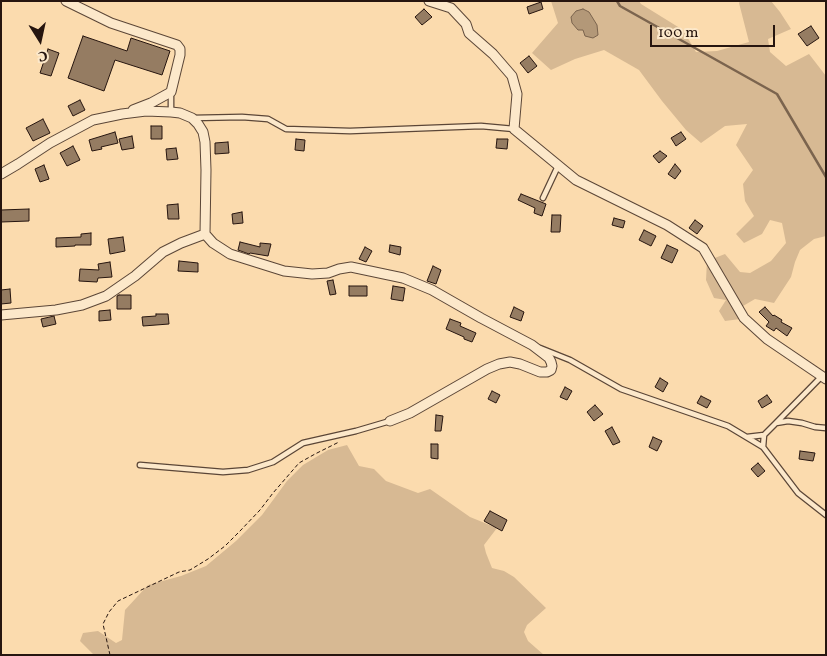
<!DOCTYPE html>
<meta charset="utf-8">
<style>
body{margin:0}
#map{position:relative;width:827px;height:656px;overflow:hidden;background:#fbdbae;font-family:Vollkorn,serif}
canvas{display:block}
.frame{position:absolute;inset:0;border:2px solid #26150f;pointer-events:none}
.north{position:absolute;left:15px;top:15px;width:50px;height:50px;-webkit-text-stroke:4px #fce8ca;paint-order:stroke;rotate:170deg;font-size:14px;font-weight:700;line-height:20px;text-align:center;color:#26150f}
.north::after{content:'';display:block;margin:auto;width:18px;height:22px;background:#26150f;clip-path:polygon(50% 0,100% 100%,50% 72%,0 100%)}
.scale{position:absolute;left:650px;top:25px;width:125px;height:22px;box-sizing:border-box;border:2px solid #26150f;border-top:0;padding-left:6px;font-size:15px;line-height:18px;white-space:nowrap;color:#26150f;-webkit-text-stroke:4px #fce8ca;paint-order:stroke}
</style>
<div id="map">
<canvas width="827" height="656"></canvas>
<div class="frame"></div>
<div class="north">С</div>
<div class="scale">100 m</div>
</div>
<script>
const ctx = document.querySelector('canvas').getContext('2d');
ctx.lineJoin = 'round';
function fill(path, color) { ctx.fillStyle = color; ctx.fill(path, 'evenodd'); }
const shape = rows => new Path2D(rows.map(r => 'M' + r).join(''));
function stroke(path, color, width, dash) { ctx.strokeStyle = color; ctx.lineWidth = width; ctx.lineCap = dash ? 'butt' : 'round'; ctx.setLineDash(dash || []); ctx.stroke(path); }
const green = shape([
 [551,1,639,1,641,4,683,30,696,52,717,51,749,42,739,3,740,1,771,1,780,12,791,29,768,39,770,52,786,66,809,54,826,76,826,236,814,239,800,250,795,262,791,277,774,303,755,299,743,306,748,318,725,321,719,311,726,300,714,298,706,280,707,261,725,254,740,272,750,273,771,261,786,243,782,223,770,220,762,234,744,243,736,234,754,216,745,201,743,184,753,170,736,145,747,124,725,126,701,143,686,130,662,101,639,70,604,50,575,59,551,70,532,53,558,23],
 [347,445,359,466,374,469,386,481,418,493,430,489,470,517,497,528,484,545,486,553,492,568,504,571,514,577,546,608,527,625,524,632,528,641,544,655,94,655,80,641,83,633,98,631,116,643,122,640,125,610,148,585,181,576,206,566,236,541,262,515,287,481,303,465,328,450]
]);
const water = shape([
 [583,9,589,12,597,25,598,35,593,38,585,36,583,30,578,30,572,23,571,17,576,11,583,9]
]);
const stream = shape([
 [617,1,620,6,777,94,826,177]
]);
const building = shape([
 [541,2,543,9,529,14,527,7,541,2],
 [424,9,432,17,422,25,415,17,424,9],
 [811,26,819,38,807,46,798,34,811,26],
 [83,36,127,51,131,38,170,51,162,75,115,60,104,91,68,78,83,36],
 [48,49,59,53,51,76,40,73,48,49],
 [529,56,537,66,528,73,520,63,529,56],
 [80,100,85,110,73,116,68,106,80,100],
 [43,119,50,133,33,141,26,128,43,119],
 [151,126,162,126,162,139,151,139,151,126],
 [115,132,118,143,101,147,102,149,92,151,89,140,115,132],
 [681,132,686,139,676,146,671,138,681,132],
 [132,136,134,148,122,150,119,139,132,136],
 [296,139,305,140,304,151,295,150,296,139],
 [497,139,508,139,507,149,496,148,497,139],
 [228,142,229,153,215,154,215,143,228,142],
 [73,146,80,160,67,166,60,153,73,146],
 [176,148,178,159,167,160,166,149,176,148],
 [660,151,667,156,659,163,653,156,660,151],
 [675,164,681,171,675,179,668,174,675,164],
 [44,165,49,179,40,182,35,169,44,165],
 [521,194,546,204,542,216,534,213,535,208,518,200,521,194],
 [178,204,179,219,168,219,167,205,178,204],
 [29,209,29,221,1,222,1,210,29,209],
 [242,212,243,223,233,224,232,214,242,212],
 [552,215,561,215,560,232,551,232,552,215],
 [614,218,625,221,623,228,612,225,614,218],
 [695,220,703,226,697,234,689,228,695,220],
 [644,230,656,236,651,246,639,240,644,230],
 [91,233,91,245,75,245,75,246,56,247,56,238,81,237,81,234,91,233],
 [123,237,125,251,110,254,108,239,123,237],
 [240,242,260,247,260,243,271,244,268,256,250,253,249,254,238,250,240,242],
 [390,245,401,247,400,255,389,252,390,245],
 [667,245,678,250,672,263,661,258,667,245],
 [365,247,372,251,366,262,359,259,365,247],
 [179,261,198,263,198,272,178,271,179,261],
 [110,262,112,277,98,278,97,282,79,281,80,269,99,270,98,264,110,262],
 [433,266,441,270,436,284,427,281,433,266],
 [333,280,336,294,330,295,327,281,333,280],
 [349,286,367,286,367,296,349,296,349,286],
 [393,286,405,288,403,301,391,299,393,286],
 [10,289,11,303,1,304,1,290,10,289],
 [119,295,131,295,131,309,117,309,117,296,119,295],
 [514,307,524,312,521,321,510,317,514,307],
 [765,307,773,316,774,315,782,320,781,322,792,328,787,336,776,328,774,331,766,326,769,322,759,312,765,307],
 [110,310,111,320,99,321,99,311,110,310],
 [156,314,168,314,169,324,143,326,142,317,156,316,156,314],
 [54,316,56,324,43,327,41,319,54,316],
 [450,319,461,323,460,326,476,333,472,342,464,339,464,337,446,329,450,319],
 [660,378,668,383,663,392,655,387,660,378],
 [565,387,572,391,567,400,560,397,565,387],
 [492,391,500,395,496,403,488,399,492,391],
 [767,395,772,402,762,408,758,401,767,395],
 [701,396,711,401,707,408,697,403,701,396],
 [595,405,603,414,594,421,587,412,595,405],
 [436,415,443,416,441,431,435,431,436,415],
 [612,427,620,442,613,445,605,431,612,427],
 [653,437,662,441,657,451,649,447,653,437],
 [431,444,438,444,438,459,431,458,431,444],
 [800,451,815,453,813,461,799,459,800,451],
 [758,463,765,471,758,477,751,469,758,463],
 [490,511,507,520,502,531,484,521,490,511]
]);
const path = shape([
 [110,655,103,624,109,612,118,601,179,572,190,570,208,559,225,546,240,531,260,510,273,493,299,463,315,454,339,442]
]);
const lane = shape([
 [171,93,171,112],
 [193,118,242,117,268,119,286,129,350,131,481,126,514,129],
 [543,198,558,166],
 [540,348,570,360,621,389,728,426,763,447,798,493,826,515],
 [776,423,822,376],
 [764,435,776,423,788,421,802,423,815,427,826,428],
 [747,437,764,435,763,447],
 [140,465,223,472,248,470,273,462,303,443,356,431,390,421]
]);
const street = shape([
 [66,1,111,23,177,45,180,49,180,55,171,92,151,103,133,110],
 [429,1,451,8,466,24,469,33,493,54,512,76,517,94,514,129,576,180,667,225,703,248,744,318,767,339,826,379],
 [1,174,18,164,50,143,93,120,122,114,146,111,171,112,180,113,192,118,198,124,203,132,205,142,206,170,205,234,213,243,230,254,284,271,312,274,328,273,339,269,351,267,403,278,432,290,481,318,532,345,549,358,551,362,552,366,551,370,547,372,540,372,520,364,510,362,499,364,487,369,410,413,390,421],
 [1,315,56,310,82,305,106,296,135,276,163,252,181,243,205,234]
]);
fill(green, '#d7b993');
fill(water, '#b39878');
stroke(water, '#7b644e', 1);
stroke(stream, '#7b644e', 2.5);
fill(building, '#957c62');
stroke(building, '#26150f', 1);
stroke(lane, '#5b4637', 7);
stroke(street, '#5b4637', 11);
stroke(path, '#26150f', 1, [4, 2.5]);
stroke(lane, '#fce8ca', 4.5);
stroke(street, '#fce8ca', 9);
</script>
